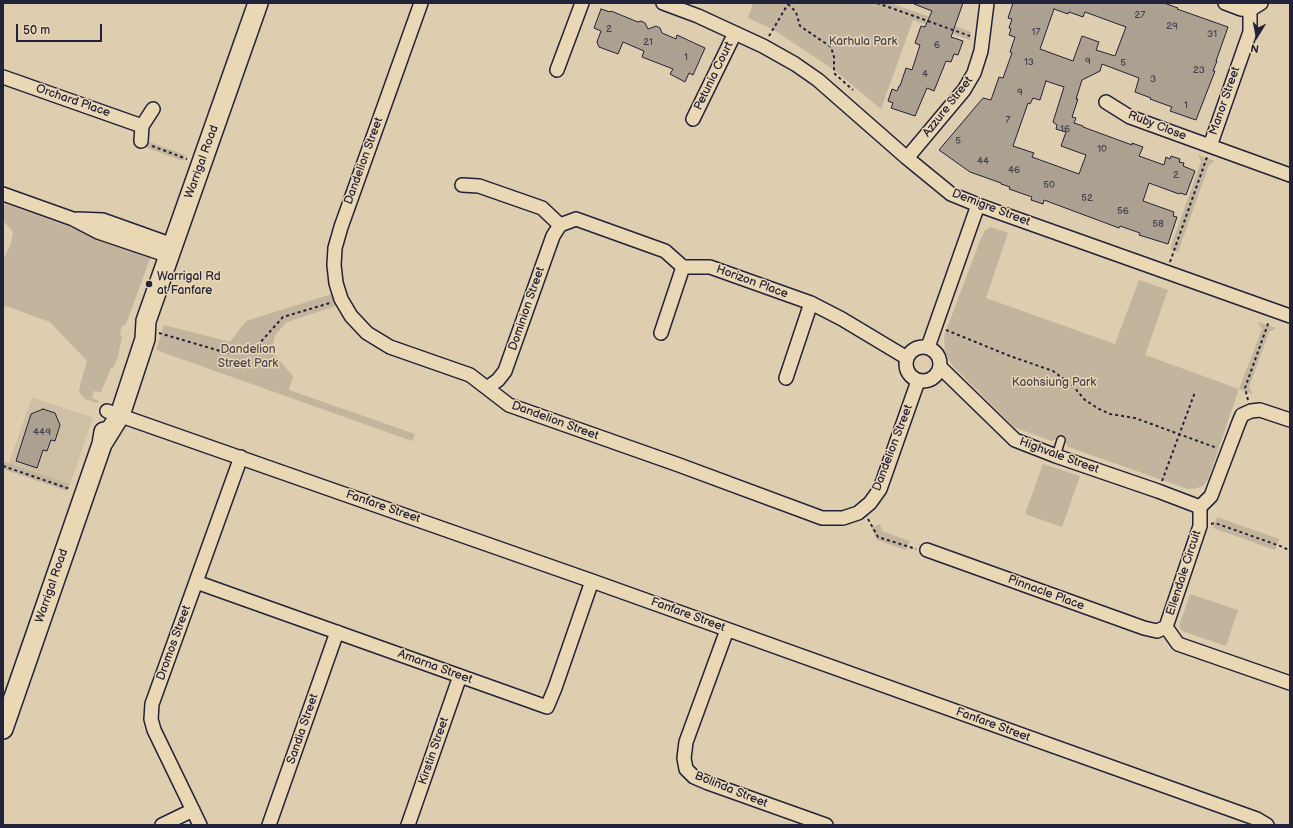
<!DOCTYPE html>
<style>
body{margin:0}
#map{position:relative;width:1293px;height:828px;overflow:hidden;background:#decdae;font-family:"Balsamiq Sans",sans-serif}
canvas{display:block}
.frame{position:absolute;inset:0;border:4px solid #22223b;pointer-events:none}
.north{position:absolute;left:1237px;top:16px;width:40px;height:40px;-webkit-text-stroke:3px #ead8b5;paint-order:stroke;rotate:190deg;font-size:11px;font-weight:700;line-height:16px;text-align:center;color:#22223b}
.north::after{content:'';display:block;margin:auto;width:14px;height:18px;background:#22223b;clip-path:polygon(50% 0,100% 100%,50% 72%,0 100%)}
.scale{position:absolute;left:16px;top:24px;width:86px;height:18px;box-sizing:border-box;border:2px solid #22223b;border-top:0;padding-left:5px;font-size:12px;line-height:14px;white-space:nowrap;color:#22223b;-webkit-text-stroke:3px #ead8b5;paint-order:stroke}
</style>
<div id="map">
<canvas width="1293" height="828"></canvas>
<div class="frame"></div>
<div class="north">N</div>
<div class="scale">50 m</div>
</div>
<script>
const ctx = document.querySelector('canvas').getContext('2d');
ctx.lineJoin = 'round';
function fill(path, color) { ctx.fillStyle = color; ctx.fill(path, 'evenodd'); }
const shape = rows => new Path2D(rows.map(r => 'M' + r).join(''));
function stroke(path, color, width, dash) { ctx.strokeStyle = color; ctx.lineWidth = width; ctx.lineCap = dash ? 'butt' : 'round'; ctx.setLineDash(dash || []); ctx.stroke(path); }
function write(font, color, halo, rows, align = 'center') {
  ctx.font = font + ' "Balsamiq Sans",sans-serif'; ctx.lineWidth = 3; ctx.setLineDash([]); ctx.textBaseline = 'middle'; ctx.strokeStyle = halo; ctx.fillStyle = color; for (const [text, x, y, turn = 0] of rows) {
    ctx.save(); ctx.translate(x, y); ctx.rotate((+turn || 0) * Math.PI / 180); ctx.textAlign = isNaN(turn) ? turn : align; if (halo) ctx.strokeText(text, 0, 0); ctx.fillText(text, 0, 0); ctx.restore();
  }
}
const built = shape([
 [32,397,93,418,70,484,9,463]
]);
const green = shape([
 [753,3,891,3,971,32,970,40,913,20,881,109,834,70,774,30,748,18],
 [147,141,185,155,183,161,145,147],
 [1198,155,1215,161,1209,165,1178,252,1170,249,1201,162],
 [5,204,151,256,126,324,122,326,120,334,122,337,118,356,114,367,111,368,101,392,94,391,92,398,99,401,98,403,85,399,79,392,80,385,87,361,50,322,3,305,3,257,5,256,11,244,13,231,5,223,3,217],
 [991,227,1008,233,986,298,1115,344,1139,280,1168,290,1145,355,1239,389,1262,329,1258,322,1276,328,1269,332,1249,387,1253,394,1239,389,1208,479,1203,486,1197,488,1188,489,1068,447,1065,441,1058,439,1051,441,1014,427,952,365,945,352,944,336,981,238,985,230],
 [332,294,336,306,287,322,275,335,272,352,293,376,289,390,415,434,412,441,156,350,164,325,230,342,246,321],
 [3,461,70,484,67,491,3,469],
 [1043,464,1080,476,1062,527,1025,514],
 [1217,517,1279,539,1275,550,1213,528],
 [880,524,882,531,910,541,906,550,877,540,871,528],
 [1190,594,1238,610,1226,646,1182,631,1179,626]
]);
const building = shape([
 [914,3,963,3,951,37,963,41,958,55,954,54,951,62,946,61,934,91,927,88,915,116,891,108,893,103,888,101,892,89,897,91,899,86,900,86,906,68,912,70,920,45,915,43,921,26,925,27,932,11,914,4,914,3],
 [1013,3,1164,3,1178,8,1177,9,1228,27,1216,61,1217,61,1213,71,1215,71,1196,120,1170,111,1172,107,1150,99,1151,98,1135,92,1139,78,1102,64,1100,71,1082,80,1076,99,1078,99,1072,117,1076,118,1074,123,1083,126,1083,127,1132,145,1132,143,1143,147,1139,156,1164,165,1166,157,1170,159,1171,156,1180,159,1179,162,1184,163,1183,166,1195,171,1186,195,1180,193,1179,194,1149,183,1143,201,1174,212,1173,216,1177,217,1168,244,1139,235,1140,233,1120,226,1119,228,1044,200,1043,204,1031,200,1032,197,1009,189,1010,187,1001,184,1001,183,970,172,939,150,983,98,991,100,999,77,1003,78,1012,53,1010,52,1015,37,1009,35,1011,29,1009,28,1012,19,1008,18,1013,3],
 [1054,9,1068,14,1069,12,1083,17,1085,12,1126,27,1115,56,1096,50,1099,42,1082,36,1073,61,1040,49,1054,9],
 [1046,81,1064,87,1053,122,1057,125,1056,129,1066,132,1061,146,1086,155,1079,174,1032,157,1034,153,1013,146,1028,103,1030,104,1033,98,1040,100,1046,81],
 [601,9,610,12,611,11,638,22,641,21,645,23,648,29,656,26,660,28,662,33,676,39,677,35,705,48,693,75,689,73,685,82,670,74,673,69,642,57,644,51,623,42,618,54,599,47,597,42,601,31,594,28,601,9],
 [43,409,55,413,60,425,55,441,51,440,47,451,43,450,37,468,16,461,31,414,43,409]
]);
const path = shape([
 [877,3,970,36],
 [788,4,796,12,800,26,831,47,834,57,834,73,853,90],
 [769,36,788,4],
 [152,146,187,159],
 [1170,262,1207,157],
 [946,330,1010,356,1053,371,1073,386,1085,400,1099,409,1110,414,1135,418,1217,448],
 [159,333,227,353,247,350,258,345,283,317,330,303],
 [1248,400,1245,388,1269,321],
 [3,466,70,489],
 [1162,481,1195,392],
 [868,519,878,537,916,549],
 [1211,524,1215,523,1283,547,1290,551]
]);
const service = shape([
 [1056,456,1061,440]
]);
const minor = shape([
 [421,3,341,227,335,248,334,265,336,283,341,299,351,316,367,333,390,347,470,375,509,405,679,465,822,518,843,518,858,513,870,503,880,489,918,381],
 [663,3,698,16,763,46,795,64,818,80,907,158,951,194,978,205,1290,316],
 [1225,3,1241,9,1250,10],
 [1261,3,1250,10,1250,32,1210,146,1290,175],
 [557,70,582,3],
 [3,77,142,126],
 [1106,102,1130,117,1210,146],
 [693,119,735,33],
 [141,141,142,126,153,109],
 [907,158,964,90,974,73,981,51,987,3],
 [462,185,479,186,542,208,560,225],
 [3,194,73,219,98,232,169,256],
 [77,219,103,220,173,245],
 [560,225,576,219,665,251,683,267,710,267,811,303,842,319,907,358],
 [661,333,683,267],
 '906 364a17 17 0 1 1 34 0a17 17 0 1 1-34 0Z',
 [928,347,978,205],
 [941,368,1015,440,1056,456,1158,491,1200,507],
 [786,378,811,303],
 [487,388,498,380,505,371,553,236,560,225],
 [107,411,592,581,1257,819,1267,825],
 [1290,420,1260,410,1251,411,1242,415,1239,422,1211,496,1200,507,1200,526,1166,627,1178,644,1290,683],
 [927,550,1144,628,1157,631,1166,627],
 [196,582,547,707,555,688,592,581],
 [727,630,686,742,684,758,686,769,694,777,708,783,826,825],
 [162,825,193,810],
 [200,825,154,730,151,719,152,704,241,457],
 [269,825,337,632],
 [408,825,460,676]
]);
const secondary = shape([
 [102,444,120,415,145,339,146,321,258,3],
 [3,729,102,444,104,432]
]);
const markers = [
 [149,284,4,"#22223b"]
];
const numberNames = [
 ["27",1140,15],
 ["29",1172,26],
 ["2",609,29],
 ["17",1036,32],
 ["31",1212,34],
 ["21",648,42],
 ["6",937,45],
 ["1",686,57],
 ["9",1088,61],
 ["13",1029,62],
 ["5",1123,63],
 ["23",1199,70],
 ["4",925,74],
 ["3",1153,79],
 ["9",1020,92],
 ["1",1186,105],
 ["7",1008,120],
 ["16",1065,129],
 ["5",958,141],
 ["10",1102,149],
 ["44",983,161],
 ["46",1014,170],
 ["2",1176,175],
 ["50",1049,185],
 ["52",1087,198],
 ["56",1123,211],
 ["58",1158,224],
 ["449",42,432]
];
const parkNames = [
 ["Karhula Park",863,42],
 ["Dandelion",248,350],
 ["Street Park",248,364],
 ["Kaohsiung Park",1054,383]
];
const streetNames = [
 ["Petunia Court",714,76,-64],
 ["Orchard Place",73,101,19],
 ["Manor Street",1225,101,-71],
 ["Azzure Street",948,107,-52],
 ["Ruby Close",1157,126,21],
 ["Dandelion Street",364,161,-70],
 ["Warrigal Road",202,162,-70],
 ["Demigre Street",991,208,21],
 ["Horizon Place",752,282,20],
 ["Dominion Street",527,309,-71],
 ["Dandelion Street",555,421,20],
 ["Dandelion Street",893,448,-69],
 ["Highvale Street",1059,456,20],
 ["Fanfare Street",383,507,19],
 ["Ellendale Circuit",1184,573,-72],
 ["Warrigal Road",52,586,-71],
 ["Pinnacle Place",1046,593,20],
 ["Fanfare Street",688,615,20],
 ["Dromos Street",174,643,-70],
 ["Amarna Street",435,667,20],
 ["Fanfare Street",993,725,20],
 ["Sandia Street",303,729,-71],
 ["Kirstin Street",434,751,-71],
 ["Bolinda Street",731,790,22]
];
const poiNames = [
 ["Warrigal Rd",157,277],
 ["at Fanfare",157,291]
];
fill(built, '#cfc0a5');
fill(green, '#c2b49d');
fill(building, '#aca090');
stroke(building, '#22223b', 1);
stroke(service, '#22223b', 10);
stroke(minor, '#22223b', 16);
stroke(secondary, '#22223b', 22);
stroke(path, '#22223b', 2, [3, 3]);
stroke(service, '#ead8b5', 7);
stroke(minor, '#ead8b5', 13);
stroke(secondary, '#ead8b5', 19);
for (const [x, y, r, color] of markers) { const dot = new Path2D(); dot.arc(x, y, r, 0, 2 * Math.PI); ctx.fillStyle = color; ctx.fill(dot); stroke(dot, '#ead8b5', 1.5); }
write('10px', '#444250', null, numberNames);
write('12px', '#4a4654', '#ead8b5', parkNames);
write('12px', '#22223b', '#ead8b5', streetNames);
write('12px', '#22223b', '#ead8b5', poiNames, 'left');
</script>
